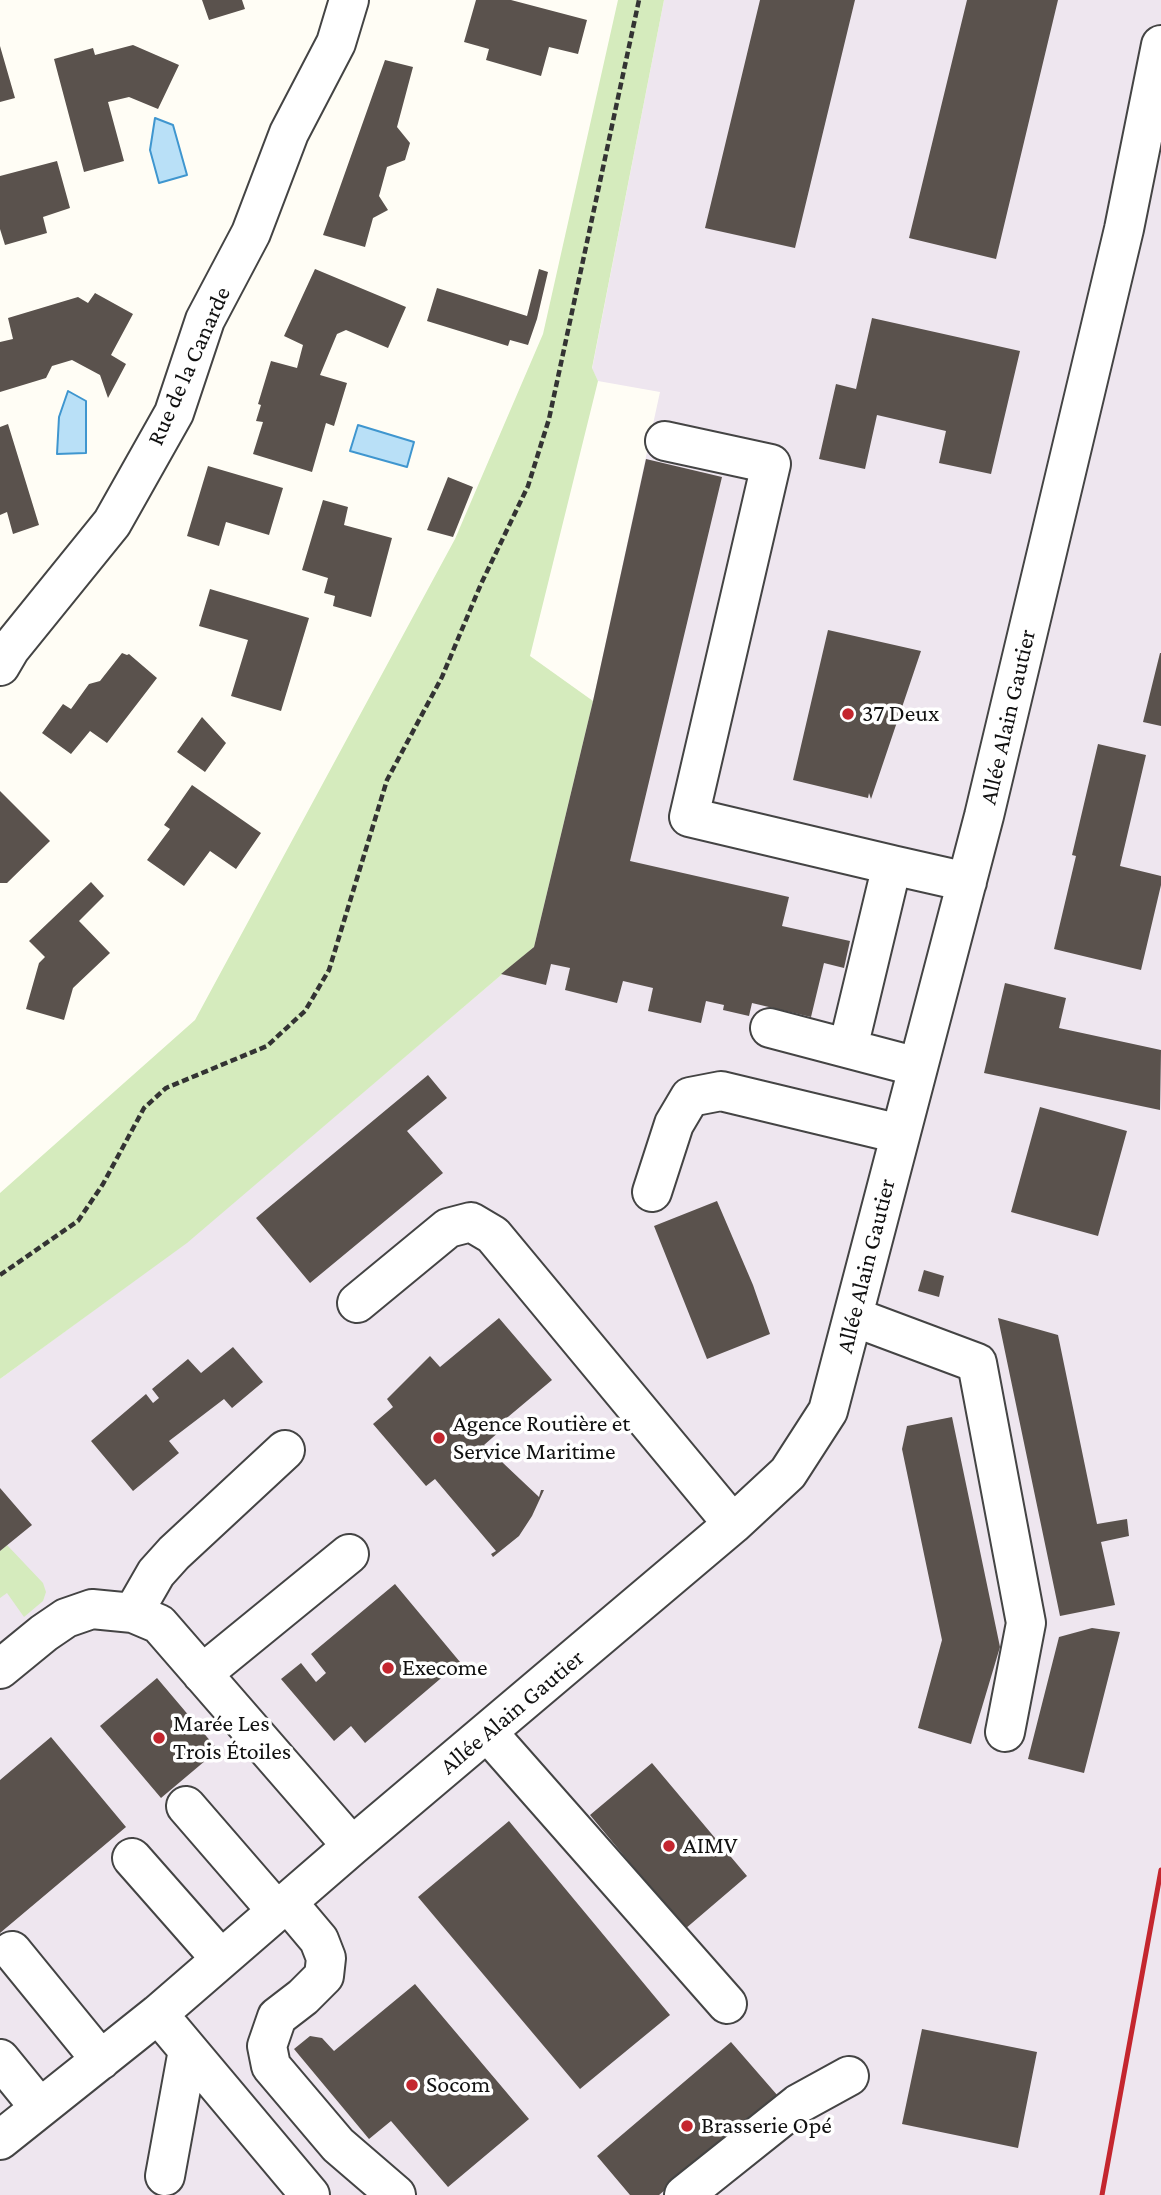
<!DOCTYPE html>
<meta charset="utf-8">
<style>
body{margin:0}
canvas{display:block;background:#fffdf5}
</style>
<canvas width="1161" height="2195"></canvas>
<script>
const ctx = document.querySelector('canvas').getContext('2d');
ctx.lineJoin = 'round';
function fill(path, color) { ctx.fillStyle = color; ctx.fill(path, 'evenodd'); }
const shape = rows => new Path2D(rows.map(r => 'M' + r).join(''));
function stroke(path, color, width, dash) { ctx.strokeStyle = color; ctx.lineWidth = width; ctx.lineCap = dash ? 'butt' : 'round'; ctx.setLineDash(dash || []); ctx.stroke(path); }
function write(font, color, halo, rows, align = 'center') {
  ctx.font = font + ' "Crimson Pro",serif'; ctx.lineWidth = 7; ctx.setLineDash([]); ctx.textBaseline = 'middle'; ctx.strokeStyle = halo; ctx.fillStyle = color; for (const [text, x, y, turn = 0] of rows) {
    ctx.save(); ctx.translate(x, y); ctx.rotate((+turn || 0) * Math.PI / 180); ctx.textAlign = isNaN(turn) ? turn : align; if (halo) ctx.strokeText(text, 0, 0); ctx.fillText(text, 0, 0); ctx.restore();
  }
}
const industrial = shape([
 [664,0,1161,0,1161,2195,0,2195,0,1379,187,1242,534,947,593,701,660,392,598,381,592,369]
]);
const green = shape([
 [618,0,664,0,592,368,598,381,530,656,593,701,534,947,187,1243,0,1379,0,1193,195,1020,455,539,543,334],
 [7,1545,43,1583,46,1592,43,1601,24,1617,7,1593,0,1598,0,1551]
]);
const water = shape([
 [155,118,173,125,187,175,159,183,150,150,155,118],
 [68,391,86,401,86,453,57,454,59,417,68,391],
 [358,425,414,442,407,467,350,451,358,425]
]);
const building = shape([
 [202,0,242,0,245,9,209,20],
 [476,0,511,0,587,20,578,54,549,47,541,76,486,60,489,49,464,42],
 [760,0,855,0,795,248,705,228],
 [967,0,1058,0,996,259,909,238],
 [133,45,179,65,158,109,129,97,108,102,124,161,84,172,54,59,93,48,95,55],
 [0,46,15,98,0,102],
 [385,60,413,67,397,127,410,143,405,160,387,167,379,196,388,210,373,218,365,247,323,235],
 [57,161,70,208,43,217,47,233,5,245,0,229,0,176],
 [315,269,406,307,388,348,346,330,337,334,320,375,347,383,334,426,326,423,312,472,253,454,263,422,256,421,261,405,258,404,271,361,297,368,303,345,284,336],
 [539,269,548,272,537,319,528,345,510,340,508,346,427,321,437,288,527,316],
 [95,293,133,314,111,355,126,364,108,398,100,375,72,360,52,366,46,378,0,392,0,342,13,339,8,318,78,297,88,303],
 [872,318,1020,351,991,474,939,463,946,431,877,415,865,469,819,459,836,384,856,389],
 [8,424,39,525,13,534,7,512,0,515,0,427],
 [646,459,722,477,630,861,789,897,782,926,850,941,844,968,824,963,811,1017,752,1003,749,1016,723,1010,724,1005,706,1001,701,1023,648,1011,653,988,623,981,617,1003,565,990,570,968,551,964,546,985,501,974,534,947,593,701],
 [208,466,283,488,269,535,226,522,219,546,187,536],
 [448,477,473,487,453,537,427,530],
 [323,500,348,507,344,525,392,538,371,617,333,606,335,596,324,593,328,578,302,570],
 [210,589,309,618,281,711,231,696,248,640,199,626],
 [828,630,921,651,871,799,869,793,868,798,793,780],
 [122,653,127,655,129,654,157,678,107,743,90,731,71,754,42,733,63,704,71,709,89,684,100,681],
 [1160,653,1161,653,1161,726,1143,722],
 [202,717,226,743,205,772,177,752],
 [1098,744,1146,755,1120,866,1161,876,1161,885,1141,970,1054,949,1076,856,1072,855],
 [192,785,261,833,236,869,210,851,184,886,147,860,170,829,164,825],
 [0,791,50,841,7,883,0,883],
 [91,882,104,896,79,921,110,953,73,988,64,1020,26,1009,39,963,45,957,29,941],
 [1005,983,1066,998,1059,1028,1161,1050,1160,1110,984,1073],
 [428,1075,447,1098,407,1131,443,1173,310,1283,256,1218],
 [1040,1107,1127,1131,1098,1236,1011,1212],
 [717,1201,753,1285,770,1334,707,1359,654,1226],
 [924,1270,944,1276,939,1297,918,1291],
 [499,1318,552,1380,496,1427,500,1431,484,1445,539,1497,541,1490,544,1490,532,1516,519,1536,493,1557,491,1554,496,1551,435,1479,426,1486,373,1424,393,1407,387,1399,430,1356,440,1367],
 [998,1318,1058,1335,1097,1524,1127,1519,1129,1536,1101,1542,1115,1605,1060,1616],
 [233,1347,263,1382,232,1408,224,1399,169,1441,179,1453,133,1491,91,1441,146,1394,153,1403,159,1398,152,1389,188,1359,201,1373],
 [952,1417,1000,1647,971,1744,918,1728,942,1640,902,1449,907,1426],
 [0,1488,32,1525,0,1551],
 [395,1584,460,1662,365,1743,351,1726,334,1741,281,1679,301,1663,316,1682,326,1673,311,1654],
 [1092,1628,1120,1632,1084,1773,1028,1759,1059,1637],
 [157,1678,218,1750,161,1798,100,1726],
 [51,1737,126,1827,0,1933,0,1780],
 [652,1763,747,1876,685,1929,590,1815],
 [509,1821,670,2015,580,2089,418,1897],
 [415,1984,529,2119,448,2187,391,2121,369,2139,294,2049,310,2036,322,2038,334,2051],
 [922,2029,1037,2052,1018,2148,902,2124],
 [731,2042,778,2096,659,2195,630,2195,597,2156]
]);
const path = shape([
 [0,1275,78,1221,103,1184,144,1108,166,1088,267,1046,305,1011,329,970,387,780,442,677,481,584,528,486,549,419,639,0]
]);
const minor = shape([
 [665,441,771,464,689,817,892,865],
 [0,666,10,649,112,523,174,413,205,320,251,233,289,133,336,43,349,0],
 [770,1028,918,1067],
 [848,1048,892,865,967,882],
 [652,1192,674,1124,690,1097,721,1091,900,1134],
 [357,1303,448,1228,471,1222,493,1235,733,1524],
 [854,1317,977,1363,1026,1623,1005,1732],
 [133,1613,156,1573,174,1553,285,1450],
 [0,1669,44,1633,66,1618,92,1609,133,1613,159,1624,352,1846],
 [202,1674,349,1554],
 [488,1733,727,2004],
 [186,1806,277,1911],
 [132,1858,221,1959],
 [287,1902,319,1940,326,1958,324,1976,303,1997,277,2017,267,2046,271,2066,338,2145,396,2195],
 [12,1951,101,2060],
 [158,2014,310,2195],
 [0,2059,40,2108],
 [0,2140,158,2014,352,1846,733,1524,788,1473,828,1411,984,816,1124,229,1161,45],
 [165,2176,188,2050],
 [684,2195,798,2104,849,2076]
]);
const rail = shape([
 [1102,2195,1161,1870]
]);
const markers = [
 [848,714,7,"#c4262e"],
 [439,1438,7,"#c4262e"],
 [388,1668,7,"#c4262e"],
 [159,1738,7,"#c4262e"],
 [669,1846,7,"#c4262e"],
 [412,2085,7,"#c4262e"],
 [687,2126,7,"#c4262e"]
];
const streetNames = [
 ["Rue de la Canarde",189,366,-66],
 ["Allée Alain Gautier",1008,717,-77],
 ["Allée Alain Gautier",866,1266,-76],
 ["Allée Alain Gautier",512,1712,-40]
];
const poiNames = [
 ["37 Deux",862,714],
 ["Agence Routière et",453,1424],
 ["Service Maritime",453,1452],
 ["Execome",402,1668],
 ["Marée Les",173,1724],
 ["Trois Étoiles",173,1752],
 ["AIMV",683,1846],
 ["Socom",426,2085],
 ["Brasserie Opé",701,2126]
];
fill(industrial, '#eee6ef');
fill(green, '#d5ebbd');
fill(water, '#b9e0f7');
stroke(water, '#3f96cf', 2);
fill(building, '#5a524d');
stroke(minor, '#444', 42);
stroke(path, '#333', 4.5, [7, 3.5]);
stroke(minor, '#fff', 38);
stroke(rail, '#c4262e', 5);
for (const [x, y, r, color] of markers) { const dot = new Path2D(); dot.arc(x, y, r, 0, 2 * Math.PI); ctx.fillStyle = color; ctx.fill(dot); stroke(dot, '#fff', 2.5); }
write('24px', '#111', '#fff', streetNames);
write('24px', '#111', '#fff', poiNames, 'left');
</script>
